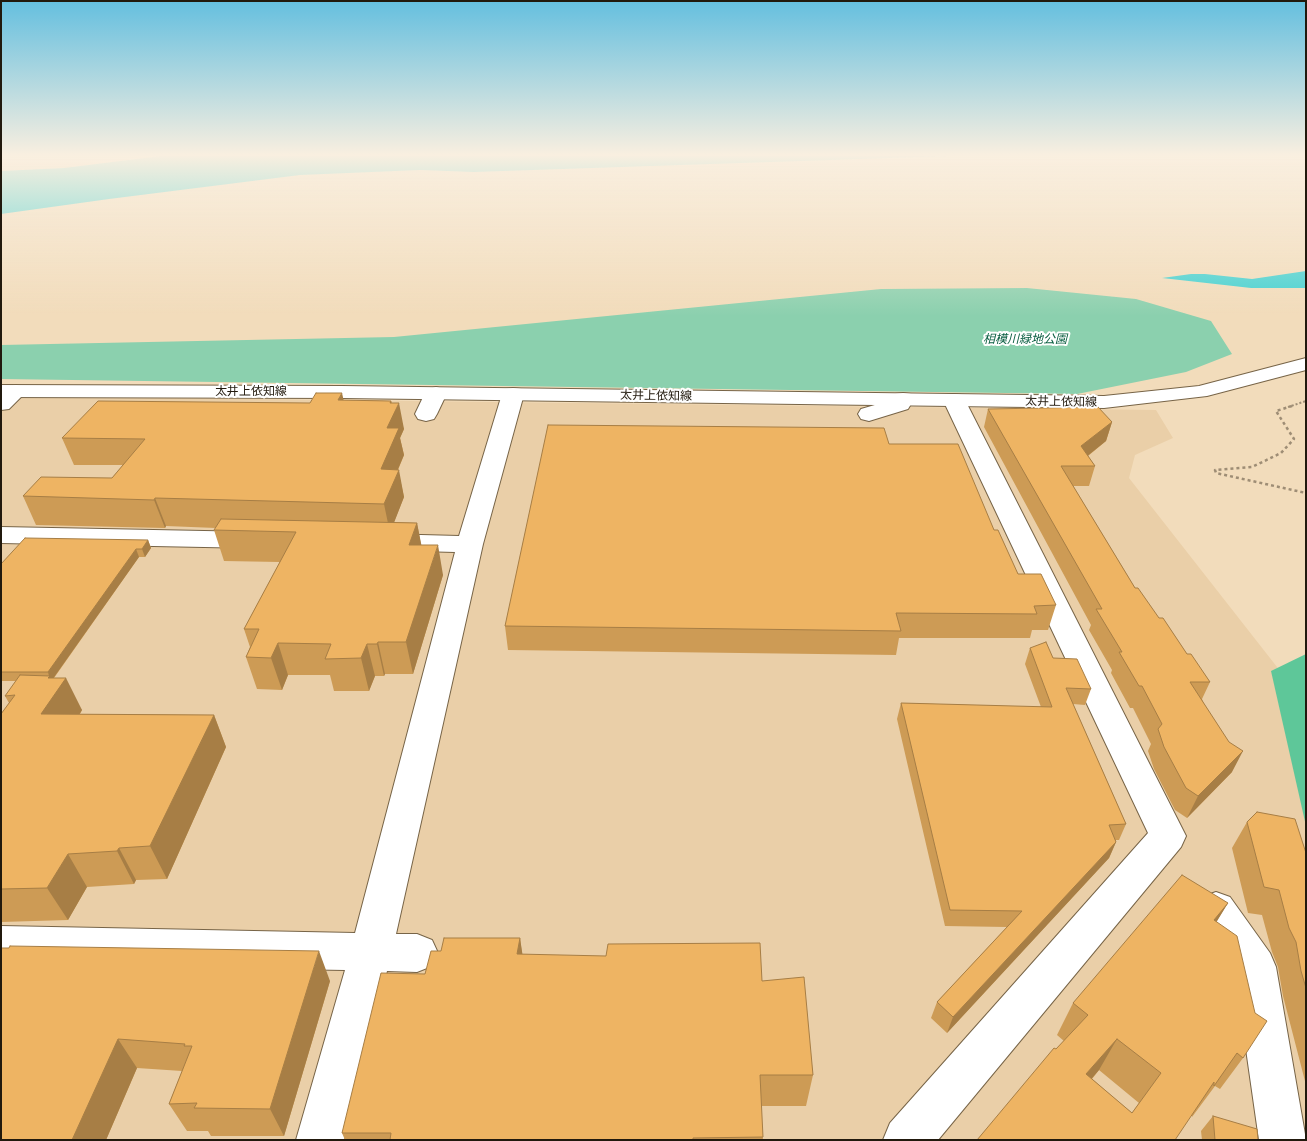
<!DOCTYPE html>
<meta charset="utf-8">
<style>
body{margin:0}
#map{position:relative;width:1307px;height:1141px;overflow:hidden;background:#f2dcbb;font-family:"Noto Serif",serif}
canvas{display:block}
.frame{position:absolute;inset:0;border:2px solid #21190d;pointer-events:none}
</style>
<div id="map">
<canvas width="1307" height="1141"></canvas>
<div class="frame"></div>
</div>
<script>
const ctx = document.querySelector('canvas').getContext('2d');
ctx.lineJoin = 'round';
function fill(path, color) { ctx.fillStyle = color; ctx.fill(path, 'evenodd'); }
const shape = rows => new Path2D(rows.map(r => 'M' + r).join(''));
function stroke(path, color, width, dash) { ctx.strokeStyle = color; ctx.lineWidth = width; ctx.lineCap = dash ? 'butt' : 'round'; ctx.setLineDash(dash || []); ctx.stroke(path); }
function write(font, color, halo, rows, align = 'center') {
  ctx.font = font + ' "Noto Serif","Noto Sans JP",serif'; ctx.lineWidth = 4; ctx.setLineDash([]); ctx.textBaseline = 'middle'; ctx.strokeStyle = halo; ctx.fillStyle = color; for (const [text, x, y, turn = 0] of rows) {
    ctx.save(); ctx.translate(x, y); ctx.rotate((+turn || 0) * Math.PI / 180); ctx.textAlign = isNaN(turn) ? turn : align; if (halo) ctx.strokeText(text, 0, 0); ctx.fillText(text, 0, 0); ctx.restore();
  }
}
const built = shape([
 [1,396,1156,410,1173,438,1135,455,1129,478,1306,704,1306,1140,1,1140]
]);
const green = shape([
 [1027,288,1136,299,1211,321,1232,354,1186,372,1077,394,1,379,1,345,394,337,881,289]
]);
const forest = shape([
 [1306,654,1306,826,1271,671]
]);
const water = shape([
 [161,156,948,156,474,172,420,170,300,175,109,199,1,214,1,171,64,168],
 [1306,271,1306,288,1251,288,1162,278,1191,274,1205,274,1252,279]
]);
const pathFar1 = shape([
 [1288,407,1306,401]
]);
const path = shape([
 [1292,406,1276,411,1294,439,1281,453,1252,467,1215,470,1216,473,1306,493]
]);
const minor = shape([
 [16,385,23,387,27,391,9,409,1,410,1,393,9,387,16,385],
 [436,387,443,389,447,393,437,414,434,419,426,421,418,419,415,414,425,393,429,389,436,387],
 [513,388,521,389,524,394,483,544,396,934,417,934,432,940,438,953,432,966,417,972,387,971,344,1140,296,1140,345,970,1,964,1,926,355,933,455,552,383,550,374,548,370,542,374,536,383,534,459,536,502,394,505,389,513,388],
 [903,393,911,394,914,399,908,409,869,421,861,419,858,414,861,409,892,400,895,394,903,393],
 [954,394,962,395,965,400,1186,836,1181,847,938,1140,883,1140,890,1123,1148,833,943,400,946,395,954,394],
 [1,527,255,532,264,534,268,540,264,546,255,548,1,543,1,527],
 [1216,892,1230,897,1270,953,1276,967,1306,1140,1259,1140,1235,972,1202,921,1196,909,1202,897,1216,892]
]);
const major = shape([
 [1306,358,1306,370,1207,396,1104,408,342,398,1,397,1,385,342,386,1104,396,1199,386,1306,358]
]);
const wall = shape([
 [344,400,391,401,404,429,400,438,404,455,398,470,404,497,394,522,417,523,421,545,443,575,413,674,385,674,384,676,375,676,369,691,334,691,330,675,288,675,282,690,257,689,246,657,250,647,244,629,280,562,224,561,214,530,216,528,166,526,165,528,36,525,23,496,112,478,123,465,74,465,62,438,310,403],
 [988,409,1112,422,1106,441,1088,456,1095,466,1089,486,1073,486,1135,588,1187,654,1210,682,1202,699,1232,772,1187,818,1175,810,1154,769,1148,751,1151,744,1133,708,1130,708,1111,673,1112,670,1089,630,1091,625,984,427],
 [994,530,1018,574,1056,605,1048,630,1032,630,1030,638,899,638,896,655,508,650,505,626],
 [148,540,151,548,145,557,139,557,54,678,82,710,80,714,214,715,226,747,167,879,136,880,134,884,87,887,68,920,1,922,1,714,9,703,5,696,16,681,1,681,1,564],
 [1030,648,1053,658,1091,689,1085,705,1073,704,1126,824,1119,840,1116,840,1116,842,1109,858,947,1033,931,1018,937,1002,1007,927,945,926,897,719,901,703,1041,707,1025,664],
 [1247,822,1306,853,1306,1085,1283,996,1278,967,1272,952,1262,915,1248,913,1232,848],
 [1228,903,1216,922,1243,1058,1220,1089,1215,1086,1192,1117,1192,1115,977,1140,1064,1041,1057,1035,1073,1003],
 [1099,1070,1139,1103,1132,1113,1092,1079],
 [520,938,522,954,762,981,813,1075,806,1106,761,1106,763,1140,345,1140,342,1133,425,974,441,951],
 [1,948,330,981,284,1136,211,1136,208,1131,187,1131,169,1104,182,1071,137,1068,106,1140,1,1140],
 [1213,1116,1258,1140,1202,1140,1201,1131]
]);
const shadedWall = shape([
 [342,393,348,419,338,400],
 [391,401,393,415,399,403,404,429,400,438,404,455,386,497,381,469,387,428,390,403],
 [1112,422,1106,441,1076,465,1081,446],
 [399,470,404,497,390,533,384,504],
 [155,498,166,526,165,528,154,500],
 [417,523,423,553,409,545],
 [148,540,151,548,145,557,142,549],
 [438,545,443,575,413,674,406,642],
 [136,549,139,557,52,680,66,678,82,710,59,747,41,714,48,678,49,676,48,672],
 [378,642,385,674,384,676,377,644],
 [278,643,288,675,282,690,271,658],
 [367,644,375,676,369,691,361,658],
 [214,715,226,747,167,879,150,846],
 [1243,751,1232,772,1187,818,1198,796],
 [1116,842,1109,858,947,1033,953,1017],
 [119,848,136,880,134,884,117,851],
 [68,854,87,887,68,920,47,888],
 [1228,903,1208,936,1214,920],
 [520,938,525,971,517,954],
 [319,951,330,981,284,1136,270,1109],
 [118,1039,137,1068,106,1140,72,1140],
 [1117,1039,1099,1070,1069,1105,1086,1074]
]);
const building = shape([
 [316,393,342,393,338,400,391,401,390,403,399,403,387,428,399,428,381,469,399,470,384,504,155,498,154,500,23,496,41,477,112,478,145,439,62,438,98,401,310,403,316,393],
 [1098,407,1112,422,1081,446,1095,466,1061,466,1135,588,1138,588,1159,618,1163,618,1187,654,1191,654,1210,682,1190,682,1229,742,1243,751,1198,796,1186,788,1164,747,1158,729,1162,724,1142,686,1139,686,1119,652,1122,652,1096,609,1102,609,988,409,1098,407],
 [548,425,884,428,889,444,958,444,994,530,998,530,1018,574,1041,574,1056,605,1034,606,1037,614,896,613,901,631,505,626,548,425],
 [221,519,417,523,409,545,438,545,406,642,378,642,377,644,367,644,361,658,325,659,331,644,278,643,271,658,246,657,259,629,244,629,296,532,214,530,221,519],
 [25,538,148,540,142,549,136,549,48,672,1,672,1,564,25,538],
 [1046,642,1053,658,1077,659,1091,689,1066,688,1126,824,1109,825,1116,842,953,1017,937,1002,1022,911,950,910,901,703,1052,707,1030,648,1046,642],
 [20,675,50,676,48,678,66,678,41,714,214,715,150,846,119,848,117,851,68,854,47,888,1,889,1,714,15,695,5,696,20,675],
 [1257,812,1295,819,1306,853,1306,988,1301,971,1296,942,1289,928,1279,890,1264,887,1247,822,1257,812],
 [1182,875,1228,903,1214,920,1237,936,1255,1013,1267,1021,1243,1058,1237,1053,1214,1086,1214,1082,1175,1140,977,1140,1054,1048,1056,1049,1088,1015,1073,1003,1182,875],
 [1117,1039,1161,1073,1132,1113,1086,1074,1117,1039],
 [444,938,520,938,517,954,606,956,608,944,760,943,762,981,804,977,813,1075,760,1075,763,1137,693,1138,693,1140,390,1140,391,1133,342,1133,381,973,425,974,431,951,441,951,444,938],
 [10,946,319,951,270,1109,194,1108,197,1103,169,1104,192,1046,184,1046,185,1044,118,1039,72,1140,1,1140,1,948,9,948,10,946],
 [1213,1116,1257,1129,1258,1140,1215,1140,1213,1116]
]);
const farParknames = [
 ["相模川緑地公園",1025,340]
];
const farStreetnames = [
 ["太井上依知線",251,392],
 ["太井上依知線",656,396,1],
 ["太井上依知線",1061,402,1]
];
fill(built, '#eacfa8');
fill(green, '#8bd0ae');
fill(forest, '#5ec799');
fill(water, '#3ed0d1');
stroke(minor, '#776447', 2);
stroke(major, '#776447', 2);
stroke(pathFar1, '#9e8d75', 2, [2, 2]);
stroke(path, '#9e8d75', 2.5, [3, 3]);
fill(minor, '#fff');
fill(major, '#fff');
fill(wall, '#cd9b55');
fill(shadedWall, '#a77e45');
fill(building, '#eeb463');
stroke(building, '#a77e45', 1);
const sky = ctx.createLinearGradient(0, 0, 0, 316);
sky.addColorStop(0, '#64bfdf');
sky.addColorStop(0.49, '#f9efe0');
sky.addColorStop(1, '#f9efe000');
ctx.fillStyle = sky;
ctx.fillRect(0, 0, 1307, 316);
write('italic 12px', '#085d40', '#fff', farParknames);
write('12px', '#21190d', '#fff', farStreetnames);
</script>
